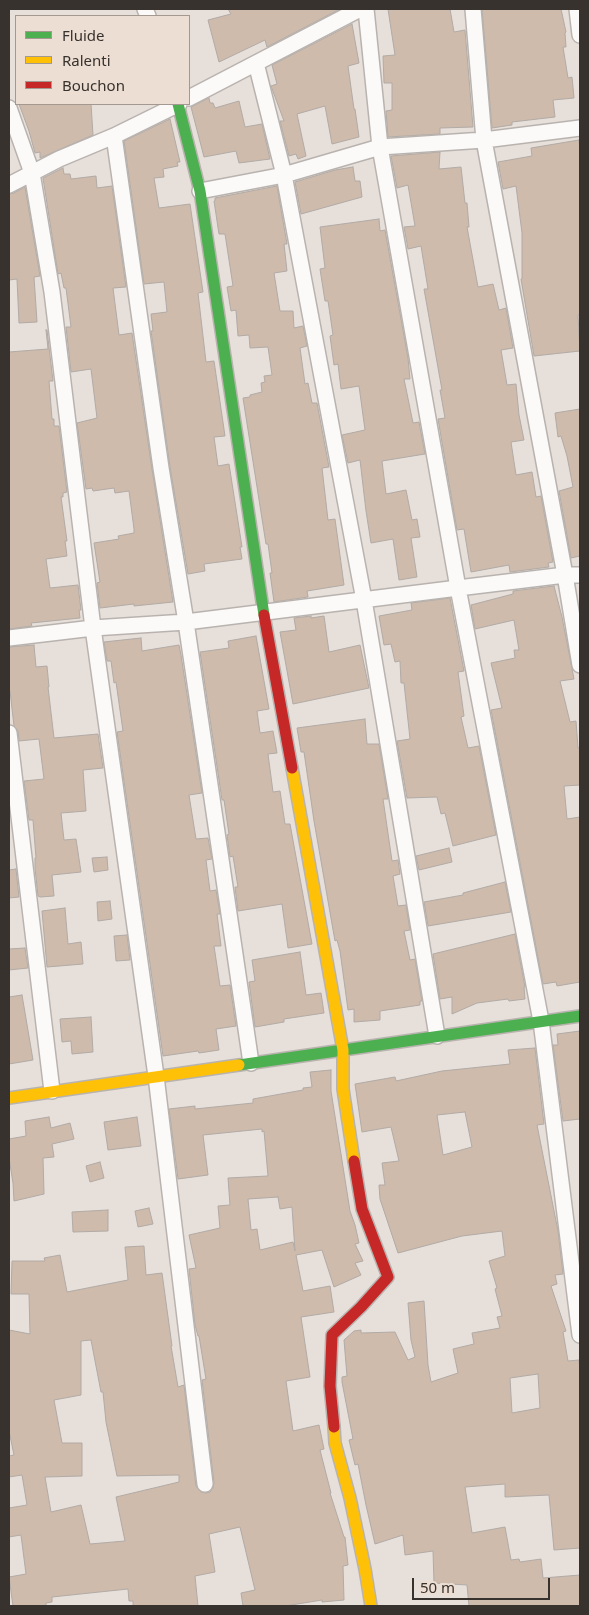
<!DOCTYPE html>
<style>
body{margin:0}
#map{position:relative;width:589px;height:1615px;overflow:hidden;background:#e7dfd9;font-family:"Noto Sans",sans-serif}
canvas{display:block}
.frame{position:absolute;inset:0;border:10px solid #37322d;pointer-events:none}
.legend{position:absolute;left:15px;top:15px;width:175px;height:90px;box-sizing:border-box;background:#edded3;border:1px solid #a49991;margin:0;padding:6px 9px;list-style:none;font-size:15px;color:#37322d}
.legend li{display:flex;align-items:center;gap:10px;height:25px}
.legend b{width:25px;border:1px solid #a49991}
.scale{position:absolute;left:412px;top:1578px;width:138px;height:22px;box-sizing:border-box;border:2px solid #37322d;border-top:0;padding-left:6px;font-size:15px;line-height:18px;white-space:nowrap;color:#37322d;-webkit-text-stroke:4px #edded3;paint-order:stroke}
</style>
<div id="map">
<canvas width="589" height="1615"></canvas>
<div class="frame"></div>
<ul class="legend">
<li><b style="height:6px;background:#4caf50"></b>Fluide</li>
<li><b style="height:6px;background:#ffc107"></b>Ralenti</li>
<li><b style="height:6px;background:#c62828"></b>Bouchon</li>
</ul>
<div class="scale">50 m</div>
</div>
<script>
const ctx = document.querySelector('canvas').getContext('2d');
ctx.lineJoin = 'round';
function fill(path, color) { ctx.fillStyle = color; ctx.fill(path, 'evenodd'); }
const shape = rows => new Path2D(rows.map(r => 'M' + r).join(''));
function stroke(path, color, width, dash) { ctx.strokeStyle = color; ctx.lineWidth = width; ctx.lineCap = dash ? 'butt' : 'round'; ctx.setLineDash(dash || []); ctx.stroke(path); }
const building = shape([
 [228,9,340,9,267,47,265,40,219,62,208,20,231,14,228,9],
 [388,9,450,9,454,32,465,30,473,127,440,128,440,134,388,137,386,111,392,110,392,83,384,83,383,56,395,55,388,9],
 [482,9,561,9,566,32,565,33,566,47,563,47,568,78,572,77,574,98,553,100,555,117,512,122,512,125,492,128,482,9],
 [352,24,359,63,348,66,354,109,355,109,359,137,332,144,325,106,297,114,306,156,298,159,296,154,289,156,280,121,284,121,271,86,277,84,272,65,352,24],
 [209,98,210,103,213,103,215,108,239,101,245,127,262,124,270,159,239,163,236,151,204,157,191,107,209,98],
 [19,104,91,104,93,135,40,158,40,152,35,153,29,131,19,104],
 [170,119,180,162,177,162,178,166,163,169,164,177,154,178,159,208,190,204,203,292,198,293,206,362,214,361,225,436,214,437,218,466,229,464,242,547,240,547,242,559,204,564,205,571,188,574,170,467,151,331,153,331,151,314,167,312,164,282,144,284,124,141,170,119],
 [579,140,580,150,580,315,578,315,580,351,534,356,521,279,522,279,522,233,516,186,503,189,498,162,532,156,531,148,579,140],
 [440,152,439,169,461,167,465,203,467,203,469,227,467,227,478,287,493,284,499,310,506,308,513,348,501,350,507,385,516,384,519,415,524,440,511,442,516,475,532,472,536,497,541,496,553,562,548,563,549,567,510,572,509,565,471,572,464,529,457,530,438,419,445,418,440,390,442,390,424,289,428,289,421,246,408,249,404,227,415,226,408,185,397,188,391,156,440,152],
 [353,167,355,181,360,181,362,197,301,214,295,182,335,170,353,167],
 [63,168,64,174,70,174,71,179,96,176,97,188,112,186,126,287,113,288,119,335,132,333,152,469,173,602,134,606,134,604,100,608,97,583,100,582,94,543,119,539,118,536,134,533,134,529,129,491,115,493,114,488,93,491,92,488,86,489,77,423,97,418,91,369,71,372,66,327,71,327,66,288,64,288,61,273,58,274,43,178,63,168],
 [277,186,287,244,284,244,287,271,274,273,280,311,293,311,294,328,303,326,307,346,300,348,305,384,308,383,312,403,317,403,329,467,322,468,328,520,335,519,344,585,307,591,308,597,274,602,270,573,272,573,268,544,266,544,243,398,250,397,250,395,262,392,261,383,265,382,264,376,272,375,268,347,250,348,249,335,238,336,236,310,231,311,227,287,233,286,225,234,219,234,214,201,215,201,215,198,277,186],
 [25,187,40,276,34,277,37,322,19,323,17,279,9,280,9,194,14,193,25,187],
 [379,219,380,231,385,230,408,358,410,379,404,379,413,423,419,422,425,454,382,461,386,494,406,490,412,520,417,519,420,537,411,538,417,577,399,580,393,539,371,543,366,511,360,460,348,463,342,435,365,430,359,386,341,389,338,364,334,365,330,336,333,335,328,301,325,301,320,269,325,268,320,227,379,219],
 [46,330,47,330,53,381,49,381,52,419,54,419,54,426,59,426,67,492,63,493,63,497,61,497,67,541,65,541,67,556,46,559,50,588,78,585,81,610,79,610,80,618,31,623,32,626,9,629,9,352,48,349,46,330],
 [580,409,580,556,571,558,559,491,573,487,567,456,561,436,558,437,555,413,580,409],
 [554,586,562,617,574,679,560,681,570,722,576,721,578,748,580,748,580,785,564,786,567,819,580,817,580,982,557,986,556,982,543,984,491,710,502,708,491,663,515,658,514,650,519,650,514,620,475,629,471,605,513,594,513,591,554,586],
 [450,598,464,671,458,672,464,716,461,717,468,748,479,746,496,835,453,846,445,813,441,814,437,797,407,798,397,741,410,739,404,683,401,683,400,661,395,662,391,644,384,645,379,616,412,610,411,603,450,598],
 [311,616,311,618,324,616,329,652,360,645,369,688,293,704,280,632,296,630,294,618,311,616],
 [256,636,269,709,257,711,260,733,273,731,277,753,268,754,273,792,280,791,285,824,290,824,312,944,288,948,282,904,238,911,235,887,238,887,233,856,230,857,227,835,229,834,224,800,222,800,200,652,229,648,228,641,256,636],
 [141,638,142,651,179,645,181,655,202,793,189,795,196,839,208,838,212,859,206,860,210,891,216,890,220,914,217,914,221,946,214,946,220,986,230,985,236,1026,216,1029,219,1050,199,1053,198,1051,163,1056,117,732,123,731,116,682,114,683,111,661,107,661,104,642,141,638],
 [34,645,36,667,47,666,49,687,48,687,54,738,98,734,103,768,83,770,86,811,61,813,64,840,76,839,81,872,52,875,54,896,40,897,38,896,35,868,35,858,36,858,33,820,29,820,24,781,44,779,39,739,19,741,18,731,14,726,10,691,9,692,9,647,34,645],
 [365,719,367,744,379,744,388,799,383,799,392,861,398,860,400,874,393,876,398,906,406,905,410,930,404,931,410,960,415,959,422,1001,420,1001,420,1005,380,1011,380,1020,354,1022,354,1009,348,1010,340,951,337,940,335,941,314,821,304,752,301,752,297,728,365,719],
 [449,848,452,862,419,870,416,856,449,848],
 [107,857,108,870,94,872,92,858,107,857],
 [16,869,19,897,9,898,9,870,16,869],
 [505,882,511,912,428,926,424,902,463,895,463,893,505,882],
 [110,901,112,919,98,921,97,902,110,901],
 [65,908,68,944,81,942,83,964,47,967,42,911,65,908],
 [515,934,525,987,524,987,525,999,509,1001,508,999,477,1003,452,1014,452,997,440,999,433,954,515,934],
 [127,935,130,960,116,961,114,936,127,935],
 [25,948,28,968,9,970,9,949,25,948],
 [300,952,306,995,321,993,324,1013,284,1019,284,1022,255,1027,249,982,255,981,252,960,300,952],
 [22,995,33,1060,9,1064,9,997,22,995],
 [91,1017,93,1052,72,1054,71,1041,62,1042,60,1019,91,1017],
 [580,1031,580,1119,563,1121,553,1045,558,1045,557,1034,580,1031],
 [535,1048,544,1124,537,1125,558,1231,563,1274,555,1275,557,1284,551,1286,566,1331,563,1332,568,1361,579,1360,580,1370,580,1548,554,1550,549,1495,505,1497,505,1484,465,1487,472,1533,505,1527,511,1560,519,1559,520,1562,541,1559,543,1578,580,1575,580,1606,469,1606,467,1585,434,1583,433,1551,405,1555,403,1535,375,1544,366,1505,358,1464,355,1465,349,1440,353,1439,342,1382,342,1377,347,1376,344,1340,354,1331,361,1330,361,1333,395,1332,408,1360,415,1357,411,1340,408,1303,424,1301,428,1365,431,1382,458,1373,453,1349,474,1344,472,1333,500,1328,497,1317,502,1316,495,1289,497,1288,489,1261,505,1256,502,1231,462,1236,398,1253,380,1199,379,1185,385,1185,382,1163,399,1161,391,1127,362,1132,355,1084,395,1077,396,1081,442,1071,510,1064,508,1050,535,1048],
 [465,1112,472,1147,443,1155,437,1115,465,1112],
 [538,1374,540,1408,512,1413,510,1378,538,1374],
 [331,1070,331,1091,350,1211,355,1225,359,1243,355,1244,363,1261,355,1263,361,1275,334,1287,322,1250,296,1255,303,1291,330,1286,334,1312,301,1317,310,1377,286,1381,293,1431,319,1425,324,1449,320,1450,331,1493,330,1493,344,1537,345,1537,348,1565,343,1566,344,1600,322,1602,322,1600,285,1606,243,1606,241,1593,255,1590,240,1527,209,1534,215,1572,195,1576,198,1606,133,1606,133,1601,129,1601,128,1589,52,1597,52,1602,46,1603,46,1606,13,1606,9,1577,26,1574,21,1535,9,1537,9,1508,27,1505,22,1475,9,1477,9,1456,14,1455,9,1431,9,1330,30,1334,29,1294,11,1294,12,1261,45,1261,44,1258,60,1255,67,1292,128,1280,125,1247,144,1246,146,1275,162,1273,172,1346,171,1346,178,1387,184,1385,196,1486,201,1492,206,1493,210,1492,213,1488,214,1483,202,1380,206,1379,199,1336,198,1336,195,1325,189,1269,196,1268,189,1235,220,1228,218,1206,230,1205,228,1178,268,1176,264,1131,262,1132,262,1129,203,1135,208,1175,178,1179,169,1109,195,1106,195,1109,253,1103,253,1099,303,1090,303,1088,312,1087,310,1072,331,1070],
 [278,1197,280,1209,292,1207,295,1251,293,1242,260,1250,257,1229,251,1230,248,1199,278,1197],
 [91,1340,101,1392,103,1392,106,1422,117,1476,179,1475,179,1482,116,1497,125,1541,90,1544,81,1505,51,1512,45,1477,82,1476,82,1443,62,1443,54,1400,81,1395,81,1341,91,1340],
 [49,1117,51,1128,70,1123,74,1139,52,1144,54,1157,43,1158,44,1194,14,1201,13,1183,9,1158,9,1139,26,1136,25,1121,49,1117],
 [137,1117,141,1146,108,1150,104,1122,137,1117],
 [100,1162,104,1178,90,1182,86,1166,100,1162],
 [149,1208,153,1224,138,1227,135,1211,149,1208],
 [108,1210,108,1231,73,1232,72,1212,108,1210]
]);
const street = shape([
 [145,9,148,16],
 [366,9,380,147,458,588,541,1021,580,1335],
 [473,9,484,140,565,575,580,665],
 [577,9,580,35],
 [256,63,284,175,364,600,437,1036],
 [189,98,360,9],
 [9,108,32,173,52,292,93,628,156,1076,205,1484],
 [114,136,161,468,186,622,251,1063],
 [9,185,59,159,114,136,179,104],
 [200,191,284,175,380,147,484,140,580,128],
 [9,638,93,628,186,622,458,588,565,575,580,575],
 [9,733,52,1091]
]);
const fast = shape([
 [178,104,200,191,264,615],
 [239,1065,580,1016]
]);
const slow = shape([
 [292,768,343,1050,343,1089,354,1161],
 [9,1098,239,1065],
 [334,1427,335,1443,350,1498,365,1569,371,1606]
]);
const jam = shape([
 [264,615,292,768],
 [334,1427,330,1386,332,1335,361,1307,388,1277,362,1209,354,1161]
]);
fill(building, '#cebbab');
stroke(building, '#b1aaa6', 1);
stroke(street, '#b9b3af', 18);
stroke(fast, '#b9b3af', 14);
stroke(slow, '#b9b3af', 14);
stroke(jam, '#b9b3af', 14);
stroke(street, '#fbfaf9', 15);
stroke(fast, '#4caf50', 11);
stroke(slow, '#ffc107', 11);
stroke(jam, '#c62828', 11);
</script>
